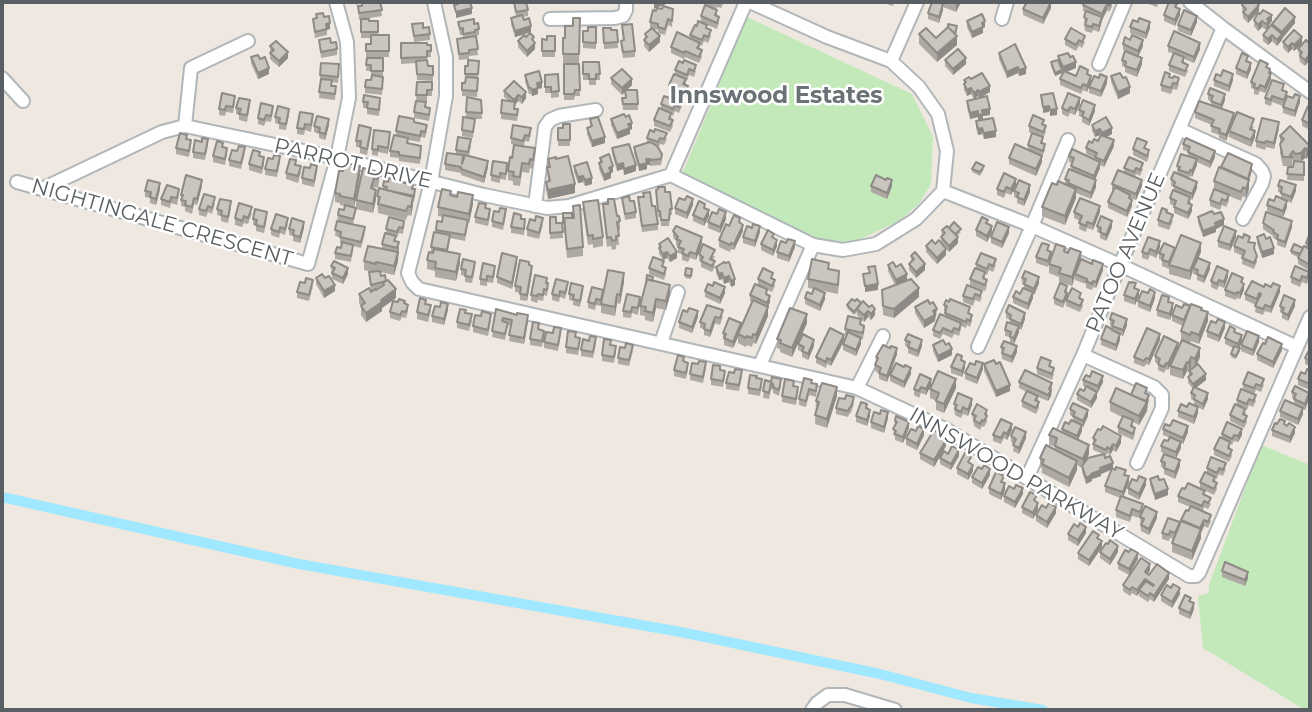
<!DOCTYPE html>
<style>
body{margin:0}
#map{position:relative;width:1312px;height:712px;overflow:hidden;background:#eee8e0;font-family:Montserrat,sans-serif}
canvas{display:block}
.frame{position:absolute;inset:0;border:4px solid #595f63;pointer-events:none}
</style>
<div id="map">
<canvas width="1312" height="712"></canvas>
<div class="frame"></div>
</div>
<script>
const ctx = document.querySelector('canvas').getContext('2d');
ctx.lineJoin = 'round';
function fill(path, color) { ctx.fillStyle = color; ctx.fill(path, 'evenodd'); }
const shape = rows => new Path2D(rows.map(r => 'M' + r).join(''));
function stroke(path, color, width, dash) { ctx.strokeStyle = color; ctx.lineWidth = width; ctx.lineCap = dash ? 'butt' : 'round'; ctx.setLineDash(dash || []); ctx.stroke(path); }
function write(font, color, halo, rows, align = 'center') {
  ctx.font = font + ' Montserrat,sans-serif'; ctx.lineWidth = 5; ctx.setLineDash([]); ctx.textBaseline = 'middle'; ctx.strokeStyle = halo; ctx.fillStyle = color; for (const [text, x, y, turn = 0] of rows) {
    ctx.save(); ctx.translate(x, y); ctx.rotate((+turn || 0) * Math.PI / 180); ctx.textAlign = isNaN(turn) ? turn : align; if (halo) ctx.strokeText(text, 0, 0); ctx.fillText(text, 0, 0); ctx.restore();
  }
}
const green = shape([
 [747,17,912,94,933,137,931,184,919,204,899,221,852,243,812,238,681,177],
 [1261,445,1310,465,1310,710,1305,710,1203,648,1198,596,1209,593,1209,585]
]);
const canal = shape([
 [2,497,299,564,686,633,880,674,971,698,1043,710]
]);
const minor = shape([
 [434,2,446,57,446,96,431,182,408,273,412,282,419,289,857,388,947,430,1189,576,1196,576,1199,573,1310,317],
 [1190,2,1223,28,1310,92],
 [550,19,615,18,623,16,626,10,626,2],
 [1002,19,1007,2],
 [891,61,917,2],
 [1099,64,1125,2],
 [2,78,23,101],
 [185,126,191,68,248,41],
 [1179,129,1256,164,1262,171,1264,176,1262,184,1243,219],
 [671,175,813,245,843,250,876,244,916,219,943,191,947,151,938,114,919,87,891,61,827,37,750,2],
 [671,175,746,2],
 [17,182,308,264,337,158,349,98,347,42,336,2],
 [42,189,162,132,185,126,337,158,484,195,547,208,569,206,671,175],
 [943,191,1032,226,1120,265,1297,347],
 [535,206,545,127,550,120,559,116,596,110],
 [661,343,678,292],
 [978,347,1032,226,1068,140],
 [1083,355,1154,387,1162,395,1162,408,1137,463],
 [760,365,813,245],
 [857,388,883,336],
 [1027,478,1083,355,1120,265,1223,28],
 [812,710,817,703,828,695,845,695,895,710]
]);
const wall = shape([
 [355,2,380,2,382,16,364,19,369,21,378,21,378,35,389,35,389,57,366,57,366,44,371,44,371,38,361,38,361,19,359,20,358,6,361,6,361,3,356,5],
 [514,2,528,10,528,16,523,17,531,32,515,37,511,24,511,18,516,17],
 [705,2,724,2,721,8,717,7,716,9,719,23,717,29,707,25,707,28,711,36,708,43,704,41,702,46,700,45,700,49,702,57,699,63,685,57,684,59,671,53,671,47,690,39,690,35,701,22,701,16,705,6],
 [881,2,894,2,893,6],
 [932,2,961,2,956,12,943,7,943,10,939,23,928,19,928,13],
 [1112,2,1112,7,1109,12,1107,10,1102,20,1099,32,1093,30,1092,33,1085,31,1084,17,1085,12,1083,11,1083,5],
 [1146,2,1159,2,1157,7,1146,3],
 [1242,5,1259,11,1248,23,1243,18],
 [1051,8,1043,24,1023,15,1023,9],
 [662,9,673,9,672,27,668,25,665,35,658,33,658,30,653,29,660,42,649,52,644,46,645,34,652,28,650,28,650,22,656,11],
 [316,14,324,17,330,29,327,30,327,35,315,38,313,19,316,19],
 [1164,15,1180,15,1175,26,1164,21],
 [580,18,579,63,563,63,563,38,565,38,573,26],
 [1254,20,1272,21,1266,30,1262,27,1258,31,1254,26],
 [967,21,985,27,983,28,983,33,972,38,967,27],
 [458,22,474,24,479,29,479,35,475,36,478,55,469,56,469,59,459,60,457,39,463,38,463,35,460,35],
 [1197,22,1191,36,1178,31,1178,25],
 [1295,23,1277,46,1272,41,1268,45,1263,41,1263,35,1272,25,1272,24],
 [412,24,423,28,430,34,430,40,414,42],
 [622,25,635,51,635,57,623,58,621,47,621,41,623,40],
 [596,27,596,49,583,48,583,31,588,31],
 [1130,27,1150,28,1146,39,1130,33],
 [603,28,611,30,617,30,618,48,604,49],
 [1071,28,1085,42,1082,48,1079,46,1076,51,1065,45,1065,39],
 [957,29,956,35,957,45,937,62,919,44,919,34,936,38],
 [555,36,555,57,542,57,542,39,547,40],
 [319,40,331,43,337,49,337,55,321,58],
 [1306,40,1305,66,1300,62,1298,49],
 [518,41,535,49,527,57,518,47],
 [1283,42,1302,44,1294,51,1292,49,1288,53,1283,48],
 [401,43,431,45,431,57,427,57,427,61,428,66,433,66,433,81,417,80,416,63,401,64],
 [1123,44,1143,46,1138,56,1142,64,1137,77,1125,72,1125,67,1122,66,1122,60,1130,53,1123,50],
 [270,46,288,58,279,67,270,59],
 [1168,46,1200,49,1194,63,1184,59,1184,63,1188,71,1185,77,1169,71,1169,65,1174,54,1168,52],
 [999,53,1026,74,1019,76,1018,73,1007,78,999,59],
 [1058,56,1076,68,1067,72,1076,76,1088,75,1091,82,1087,92,1083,90,1081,94,1060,85,1060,79,1063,73,1062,72,1062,73,1055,76,1051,66,1051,62,1058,61],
 [251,57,260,59,269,74,258,79,251,63],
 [367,58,383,58,383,83,382,95,365,93,365,87,371,80,371,71,366,71],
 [945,60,966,64,953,75,945,66],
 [479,61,477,97,462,96,462,83,465,83,465,66,468,66],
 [679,61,696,71,694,77,689,75,687,81,686,80,686,85,688,92,685,98,669,91,669,85,675,74,675,70],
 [583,62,599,62,600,80,596,80,596,85,589,85,589,80,583,80],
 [1248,62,1251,69,1247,79,1236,74,1236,68],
 [321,63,339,64,338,83,332,82,332,86,336,86,335,100,319,98],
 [564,64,579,64,580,96,575,96,574,100,564,100],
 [1270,73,1271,79,1265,93,1260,91,1258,95,1254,94,1254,89,1251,88,1251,82],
 [558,74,559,97,551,98,551,93,545,93,545,75],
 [525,75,542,88,538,89,538,94,532,96,531,94,529,94,525,81],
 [1111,76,1130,93,1118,99,1111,82],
 [1170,77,1179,84,1177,90,1173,89,1171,94,1161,91,1161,85],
 [611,78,632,85,626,90,637,90,638,110,623,110,622,98,626,98,625,91,622,95,611,84],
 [971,79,990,92,980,98,990,115,983,116,983,120,996,137,984,139,982,134,978,135,976,128,976,121,978,121,978,117,970,119,967,107,967,101,979,98,978,96,974,99,971,94,967,96,964,90,964,80],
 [1214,80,1233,80,1229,92,1214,86],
 [514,81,526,98,522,104,518,101,515,105,515,109,518,115,517,121,501,119,501,113,509,101,504,97,504,91],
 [417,82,432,82,432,96,427,96,427,101,416,101],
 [1107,83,1101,97,1089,93,1089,87],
 [1284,90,1287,98,1300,102,1295,117,1283,113,1283,106,1272,102,1271,106,1265,104,1265,98],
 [1208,94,1225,100,1221,109,1234,119,1229,131,1254,126,1252,130,1255,137,1251,147,1229,137,1229,131,1226,141,1219,138,1219,135,1211,132,1212,125,1195,118,1195,112,1211,105,1211,101,1208,100],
 [467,97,481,100,482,119,475,119,473,138,462,136,462,130,466,117],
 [235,102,233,113,226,112,225,116,219,115,219,109],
 [363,102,380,104,379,116,367,114,367,108,363,108],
 [661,104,682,106,679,113,675,111,673,116,671,115,673,126,670,132,654,126,654,120,661,109],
 [1080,104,1075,115,1070,113,1068,117,1062,114,1062,108],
 [250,106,247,122,239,120,239,115,236,114,236,108],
 [1310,107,1310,130,1302,126,1302,120],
 [426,108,430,114,429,121,414,118,414,112],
 [1079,110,1095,111,1089,126,1082,122,1082,117,1079,116],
 [273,112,271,122,266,121,264,126,258,124,258,118],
 [289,115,286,130,279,129,279,124,275,123,275,117],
 [626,117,632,129,630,130,630,134,617,139,611,125,611,119],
 [590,119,605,143,592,147,587,134,587,128,590,127],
 [313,120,311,132,305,130,304,135,297,134,297,128],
 [414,122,427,131,425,138,421,137,420,142,408,140,408,143,421,152,420,164,399,161,399,158,390,157,390,151,396,135,396,131],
 [570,124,570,146,558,146,558,128,563,128],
 [329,125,325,140,319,138,319,134,314,132,314,126],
 [1044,125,1046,132,1043,138,1043,143,1045,150,1042,157,1042,162,1036,176,1009,164,1009,158,1028,150,1028,145,1032,134,1029,132,1029,126],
 [1092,125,1112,134,1107,137,1114,146,1104,167,1100,165,1100,168,1095,180,1096,187,1091,199,1076,193,1076,198,1065,225,1042,216,1042,207,1057,185,1065,184,1065,179,1071,170,1072,163,1069,162,1069,156,1095,160,1095,158,1086,154,1086,148,1092,143,1098,141,1100,137,1100,135,1095,137,1092,131],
 [1279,128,1274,149,1266,147,1265,150,1256,147,1256,141],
 [650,130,667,139,664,145,660,144,659,148,662,160,661,165,650,166,650,165,647,165,647,169,639,171,634,153,634,147,647,143,647,138],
 [371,134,367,155,360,153,360,147,356,147,356,141],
 [531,134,529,142,525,141,524,146,535,157,533,169,530,168,529,173,522,172,520,186,513,185,513,181,508,180,508,171,512,158,514,145,511,144,511,138],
 [1280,136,1310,145,1306,159,1305,158,1301,161,1304,162,1304,181,1287,180,1288,167,1293,167,1294,161,1293,160,1292,161,1292,166,1283,166,1280,153],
 [390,138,388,154,378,152,378,156,372,155,372,149],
 [187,139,191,146,189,157,176,154,176,148],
 [202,142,208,145,205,160,193,158,193,152],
 [1183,144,1215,157,1210,168,1197,162,1197,165,1192,177,1190,176,1189,179,1197,188,1192,200,1190,199,1192,211,1188,219,1174,213,1174,206,1170,204,1170,198,1174,190,1174,187,1171,186,1171,179,1179,174,1179,173,1177,172,1177,166,1188,156,1188,152,1183,150],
 [471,145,469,156,488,167,484,183,461,175,461,173,445,170,445,164,456,154,456,150],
 [612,148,636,171,624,175,623,169,617,171,612,154],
 [1133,149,1147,149,1149,156,1147,162,1133,155],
 [245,153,241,169,229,166,229,160],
 [227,154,225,165,213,162,213,156],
 [260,156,264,163,262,174,249,170,249,164],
 [1129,157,1143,169,1140,176,1136,174,1135,177,1142,186,1136,200,1130,198,1132,206,1127,217,1108,208,1108,202,1114,191,1112,190,1112,184,1124,172,1124,168],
 [600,158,613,172,611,173,611,178,604,181,599,169],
 [273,159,280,162,277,177,265,175,265,169],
 [548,159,575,193,548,199,546,191,546,182,548,181,547,167,548,167],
 [296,165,301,172,298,183,286,179,286,173],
 [574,166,592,184,585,186,583,182,578,183,574,172],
 [1221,167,1252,170,1249,180,1249,189,1246,198,1243,196,1241,201,1229,196,1229,201,1226,207,1222,205,1220,210,1210,206,1210,200,1214,190,1214,181],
 [310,168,317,172,314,187,302,184,302,178],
 [507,169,506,180,500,179,500,183,491,181,491,175],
 [972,169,984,169,980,176,972,172],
 [375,174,379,174,379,183,378,188,374,187,374,189,376,199,373,213,356,209,353,225,365,233,361,248,353,246,351,262,335,259,335,253,341,248,342,244,340,243,340,237,335,236,338,215,344,210,345,206,340,205,340,203,335,202,335,193,360,175,354,207,356,207,356,200],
 [384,181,397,182,413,189,415,195,414,202,413,202,411,216,408,215,406,220,378,213,377,196,383,189],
 [1016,185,1011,195,1006,193,1004,198,997,195,997,189],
 [202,186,197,205,194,204,192,214,185,211,185,207,181,206,181,195],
 [871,186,892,186,887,199,871,192],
 [1278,186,1296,191,1291,203,1287,201,1287,207,1283,217,1267,211,1267,205,1281,198,1281,193,1278,192],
 [160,189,156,205,150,203,150,198,145,197,145,191],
 [656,190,665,192,670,192,672,215,670,215,669,226,661,226,660,217,658,217],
 [1014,191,1030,192,1024,206,1017,203,1017,198,1014,197],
 [179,195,177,205,171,203,170,208,161,205,161,199],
 [451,196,473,204,469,223,468,223,465,241,450,238,448,251,460,263,456,281,435,277,435,271,427,269,427,260,431,253,431,247,436,232,437,221,442,222,443,217,438,216,438,207],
 [638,197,652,206,658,224,658,230,642,232],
 [622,198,630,201,636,212,636,218,625,220],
 [608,199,620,221,620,230,618,231,619,245,616,245,616,249,612,250,611,246,607,247,603,213,603,204,608,204],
 [583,202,603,237,603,246,593,248,593,244,588,245,583,211],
 [215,203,212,214,208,212,206,217,199,215,199,209],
 [693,205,687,219,675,214,675,208],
 [573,206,583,247,583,256,567,258,563,213,574,218],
 [231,208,228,223,221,221,221,216,217,215,217,209],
 [486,209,490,216,488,226,475,223,475,217],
 [705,209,709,216,704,226,693,221,693,215],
 [1074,212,1100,212,1093,230,1087,228,1086,232,1079,229,1080,221,1074,218],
 [252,213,248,224,244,223,242,227,235,225,235,218],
 [1167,213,1173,221,1169,230,1158,226,1158,220],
 [1214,214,1224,225,1216,229,1216,232,1203,237,1198,223,1198,217],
 [506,215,503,230,492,227,492,221],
 [389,217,404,227,403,234,399,233,397,238,396,237,396,242,399,248,398,261,394,275,380,272,381,276,386,281,396,298,382,308,382,311,366,322,361,315,361,307,359,303,359,294,374,290,371,291,369,278,369,272,372,272,364,270,364,261,382,249,382,244,386,233],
 [550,217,556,223,562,223,563,238,550,239],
 [267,218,264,233,256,231,256,226,253,225,253,219],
 [521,219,525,225,524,235,511,233,511,227],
 [726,219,720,233,708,228,708,222],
 [740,223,743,231,734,250,731,249,730,252,719,247,719,240,729,226],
 [1263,223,1292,227,1285,248,1277,245,1277,240,1273,238,1273,236,1263,229],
 [288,224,285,235,280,233,279,238,271,235,271,229],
 [543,224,539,239,527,236,527,229],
 [988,224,992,232,987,242,976,236,976,230],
 [1097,226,1112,227,1106,241,1100,238,1100,233,1097,232],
 [304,228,300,243,293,241,293,236,289,235,289,229],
 [949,228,961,232,957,236,958,243,949,252,946,249,946,255,937,264,926,252,926,246,941,243,942,230],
 [673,231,702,243,696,260,690,258,688,262,682,260,682,254,678,253,678,246,676,245,676,241,673,237],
 [760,232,755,247,743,243,743,237],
 [1009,233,1002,248,991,243,991,237],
 [1310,233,1310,271,1298,264,1298,257,1291,254,1291,251,1306,247,1306,243],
 [1236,237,1230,251,1218,247,1218,241],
 [1257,237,1274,254,1262,258,1257,243],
 [774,238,777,246,773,256,761,250,761,244],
 [1250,243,1255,250,1257,262,1254,269,1242,264,1243,256,1234,252,1234,246],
 [659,244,677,258,670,262,667,258,663,260,659,254],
 [795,247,789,262,777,258,777,252],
 [1160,247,1156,258,1150,255,1148,260,1142,258,1142,252],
 [1175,248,1201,252,1198,258,1210,269,1204,283,1197,280,1197,275,1193,274,1193,271,1190,280,1169,274,1169,267,1169,269,1162,266,1162,260,1159,259,1159,253],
 [1049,251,1051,257,1065,252,1103,270,1096,288,1093,287,1092,290,1086,288,1086,284,1075,280,1075,277,1072,286,1059,282,1059,277,1049,273,1049,264,1048,267,1036,263,1036,257],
 [981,253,996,265,993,272,989,270,987,275,985,274,985,279,987,286,985,291,970,285,970,279,976,269,976,264],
 [699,254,715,256,713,260,715,267,712,272,701,267,701,262,699,260],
 [911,256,925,270,916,278,909,270,909,264,911,262],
 [724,262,735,285,731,287,729,282,724,284,722,279,719,280,716,273,716,267],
 [517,263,512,289,497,283,497,277],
 [529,265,532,272,527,301,520,300,520,293,515,292,515,286],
 [888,265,907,280,919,297,894,318,883,315,882,290,895,285,888,271],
 [331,266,348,274,343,284,332,279],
 [1295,266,1309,278,1307,284,1302,282,1300,287,1291,283,1291,277],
 [664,267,666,274,664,280,649,274,649,268],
 [475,268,472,283,465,282,465,276,461,275,461,269],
 [686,268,692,269,691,279,685,278],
 [829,270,839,281,838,294,819,290,825,299,820,311,805,304,805,298,812,294,814,289,808,288,808,279],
 [495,272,493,283,487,282,487,286,480,285,480,279],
 [1228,277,1224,288,1219,286,1217,290,1211,287,1211,281],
 [316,278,325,278,335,291,324,298,316,284],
 [1022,278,1039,283,1034,295,1033,294,1033,298,1028,310,1013,303,1013,297,1020,294,1024,288,1024,285,1022,284],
 [758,279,773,279,775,286,772,292,767,290,767,295,770,302,768,307,768,316,756,344,753,343,752,347,747,345,746,347,738,343,738,337,733,348,724,345,724,340,723,339,723,333,741,326,752,302,750,301,750,295,758,285],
 [653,281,670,294,666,310,656,308,653,322,645,320,645,316,640,315,640,306],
 [624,282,620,304,617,303,615,316,601,313,601,306,596,305,595,310,588,308,588,302,603,290],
 [547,283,548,289,547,296,544,295,543,301,538,300,537,303,531,301,531,295],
 [1243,283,1244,290,1240,299,1237,298,1236,300,1225,296,1225,290],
 [967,285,982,297,980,302,975,300,973,306,963,302,963,296],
 [313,286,309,301,297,298,297,292],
 [713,286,725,293,720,304,705,297,705,291],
 [1067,286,1067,299,1081,299,1083,306,1080,312,1066,306,1066,301,1063,308,1054,304,1054,298],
 [1264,287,1280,292,1271,313,1265,311,1263,315,1255,312,1256,305,1245,300,1245,294],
 [568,288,565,299,560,297,559,302,552,300,552,294],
 [583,292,580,307,573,305,573,301,569,300,569,294],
 [1124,295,1139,296,1135,305,1124,301],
 [1155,298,1150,312,1138,307,1138,301],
 [852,299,875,315,871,320,868,317,864,322,857,315,857,312,854,315,847,308,847,305],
 [1169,302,1173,309,1170,320,1157,316,1157,310],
 [640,303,638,315,632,313,631,318,623,317,623,311],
 [405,304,408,311,406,318,402,317,400,321,390,318,390,312],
 [426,304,431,311,428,322,417,319,417,312],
 [930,304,937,315,935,316,935,321,924,328,915,313,915,307],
 [707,305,723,316,720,325,715,323,710,337,704,335,704,329,700,328,700,322],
 [944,305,970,313,972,321,970,327,967,325,966,328,961,326,961,329,959,336,954,334,952,338,943,334,940,339,933,336,933,330,945,316,945,311,944,311],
 [1190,306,1202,310,1208,321,1199,344,1191,341,1190,343,1200,357,1197,364,1206,380,1196,388,1208,399,1203,410,1198,407,1198,413,1194,424,1178,417,1178,411,1187,407,1194,405,1194,401,1191,399,1191,393,1193,389,1188,383,1189,371,1187,371,1183,379,1170,375,1170,366,1182,340,1181,340,1181,331,1183,326,1172,321,1172,315,1182,308],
 [1280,306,1295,306,1288,321,1282,318,1282,313,1280,312],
 [496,309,528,321,524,344,509,341,511,326,508,325,505,340,492,337],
 [448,310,444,325,432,322,432,316],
 [687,312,698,317,692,333,679,328,679,322],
 [1006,312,1025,319,1021,330,1019,329,1019,332,1014,344,1010,343,1010,337,1005,336,1005,330,1010,323,1010,320,1006,318],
 [466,313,472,321,469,331,457,328,457,322],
 [1110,319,1127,325,1123,336,1120,335,1120,340,1116,351,1101,345,1101,339,1112,329,1112,326,1110,325],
 [491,320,488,336,473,332,473,326],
 [807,323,792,357,780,352,780,349,777,348,777,339],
 [861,325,864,332,863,339,861,339,861,344,856,356,843,350,843,344,847,335,845,335,845,329],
 [1225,328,1219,342,1207,337,1207,331],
 [539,330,544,337,542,347,530,345,530,339],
 [1235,332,1242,341,1239,348,1240,351,1236,359,1231,357,1233,348,1225,344,1225,338],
 [561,334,558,351,544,348,544,342],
 [576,337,580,344,578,355,566,353,566,347],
 [905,340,922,346,918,357,908,353,908,347,905,346],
 [1160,340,1149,365,1146,364,1144,367,1134,363,1134,357],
 [844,341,831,366,827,364,826,368,816,363,816,357],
 [1259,342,1253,356,1241,351,1241,345],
 [596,343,593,358,581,356,581,350],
 [1178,343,1168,370,1166,369,1164,373,1158,370,1158,364,1155,362,1155,356],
 [798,344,814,346,808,360,802,357,802,352,798,350],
 [611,345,616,352,614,363,602,361,602,355],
 [933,345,952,355,938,362,933,351],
 [1001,347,1017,352,1012,363,1002,359],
 [625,348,633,351,629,366,618,364,618,358],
 [1282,350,1273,368,1257,360,1257,354],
 [1310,352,1310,390,1298,385,1298,379,1305,374,1309,370,1309,366,1305,364,1305,358],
 [897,354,887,382,879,379,879,373,875,371,876,357],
 [684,361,688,369,686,379,674,376,674,370],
 [984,364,1010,391,996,397,984,371],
 [975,365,983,369,977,384,965,379,965,373],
 [951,367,965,368,962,377,951,373],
 [706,368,703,383,690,380,690,374],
 [1037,368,1054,374,1052,380,1037,374],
 [720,370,725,377,723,387,711,385,711,379],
 [1248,372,1264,385,1261,392,1256,390,1254,394,1256,401,1253,407,1249,405,1247,410,1245,410,1247,422,1244,428,1230,421,1230,415,1237,405,1237,400,1243,390,1243,384],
 [911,374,904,388,890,381,890,375],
 [742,376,739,391,726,389,726,383],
 [756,378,762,385,760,396,748,394,748,388],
 [765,380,781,385,779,396,773,393,773,390,771,389,769,399,763,398],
 [1083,380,1103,382,1098,392,1096,391,1097,398,1091,408,1077,400,1077,394,1084,391,1086,387,1083,386],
 [1019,382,1052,389,1051,396,1048,401,1038,397,1039,408,1036,414,1022,407,1022,401,1027,392,1019,388],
 [812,383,817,390,816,397,809,395,806,407,799,405,799,399],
 [931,385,926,395,921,393,919,398,914,395,914,389],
 [794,387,798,393,796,405,782,402,782,396],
 [956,388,944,413,936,410,936,401,930,398,930,389],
 [1292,392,1309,399,1305,410,1303,409,1303,414,1298,425,1280,417,1280,411,1294,404,1294,399,1292,398],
 [1147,394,1149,401,1147,405,1147,411,1139,425,1133,422,1133,427,1135,434,1133,440,1118,433,1118,427,1122,417,1110,411,1110,402,1131,395],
 [837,396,827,428,815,424,816,401],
 [845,399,854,403,851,413,850,413,848,417,836,414,836,408],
 [954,404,972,405,968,416,963,414,961,418,955,415],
 [867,409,870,416,867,426,856,422,856,416],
 [1070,409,1088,416,1083,427,1082,427,1082,431,1078,440,1089,454,1087,460,1103,454,1093,450,1093,438,1121,443,1116,452,1113,450,1110,455,1107,453,1106,456,1105,455,1105,458,1113,469,1126,475,1129,482,1123,497,1143,510,1140,518,1132,516,1130,522,1116,517,1116,510,1120,498,1105,492,1105,486,1111,469,1101,474,1101,476,1092,479,1092,481,1086,484,1082,472,1082,468,1077,465,1077,470,1069,487,1042,473,1042,468,1040,467,1040,458,1055,450,1055,447,1049,444,1049,435,1062,432,1062,429,1073,421,1073,417,1070,415],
 [987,410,987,422,984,427,982,426,980,430,974,426,972,414],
 [880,414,888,418,884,433,871,428,871,422],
 [895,421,909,428,903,443,895,440,895,436,893,435],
 [1277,424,1285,425,1295,433,1290,443,1272,436,1272,430],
 [1163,429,1188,432,1183,444,1181,443,1181,448,1176,458,1161,452,1161,446,1168,441,1170,438,1163,435],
 [1012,430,1007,440,1004,438,1001,444,993,441,993,435],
 [1222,434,1242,435,1238,442,1234,441,1232,445,1230,444,1230,449,1232,456,1229,462,1214,455,1214,449,1222,438],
 [924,435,917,450,906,445,906,438],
 [1011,436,1026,438,1019,454,1013,451,1014,444,1011,442],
 [946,446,934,467,920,459,920,453],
 [948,454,959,456,951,470,940,464,940,458],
 [1211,457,1226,469,1223,476,1219,474,1217,479,1215,478,1217,489,1214,495,1200,488,1200,482,1207,473,1207,468],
 [1161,461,1180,466,1175,479,1164,474,1164,468,1161,467],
 [971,463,973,471,968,480,957,474,957,468],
 [990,475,982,489,972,483,972,477],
 [1150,479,1159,480,1168,495,1155,500,1150,485],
 [1137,481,1146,485,1139,500,1128,494,1128,488],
 [1003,483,1005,490,1001,500,989,494,989,488],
 [1023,494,1015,508,1004,502,1004,496],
 [1205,495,1211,504,1208,509,1204,507,1203,511,1211,521,1208,528,1204,526,1201,533,1201,538,1192,560,1172,552,1172,543,1174,539,1170,538,1169,541,1162,539,1162,533,1180,526,1181,520,1188,511,1190,507,1178,502,1178,496],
 [1022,507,1038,509,1033,519,1022,513],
 [1056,513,1047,528,1036,521,1036,515],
 [1140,517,1157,518,1149,535,1141,531],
 [1078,527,1086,533,1078,546,1068,540,1068,534],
 [1099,539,1102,547,1089,566,1078,559,1078,553],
 [1108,544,1118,552,1110,565,1100,558,1100,552],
 [1138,559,1129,575,1118,569,1118,563],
 [1150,570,1148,574,1169,579,1154,602,1150,599,1148,602,1139,596,1139,593,1137,596,1132,593,1130,596,1123,591,1123,585],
 [1222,571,1248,578,1245,586,1222,577],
 [1171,588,1180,594,1172,608,1161,601,1161,595],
 [1191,602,1194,609,1190,619,1179,614,1179,608]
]);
const shadedWall = shape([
 [656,2,666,2,666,4,654,9,654,3],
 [956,2,961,2,956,12],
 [1051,2,1051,8,1043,24,1043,18],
 [943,4,943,10,939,23,939,17],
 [1107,4,1107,10,1102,20,1099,32,1099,26,1102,14],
 [1259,5,1259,11,1248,23,1248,17],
 [472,8,472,14,456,18,456,12],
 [1180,9,1180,15,1175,26,1175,20],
 [1272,15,1272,21,1269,24,1269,27,1266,30,1267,19],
 [1197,16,1197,22,1191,36,1191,30],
 [1295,17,1295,23,1282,38,1282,32],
 [985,21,985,27,983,28,983,33,972,38,972,32,982,23],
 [1262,21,1262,27,1258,31,1258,25],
 [1150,22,1150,28,1146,39,1146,33],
 [330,23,330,29,326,30,326,24],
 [531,26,531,32,515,37,515,31],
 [1282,34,1282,40,1277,46,1277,40],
 [1272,35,1272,41,1268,45,1268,39],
 [660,36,660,42,649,52,649,45],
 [957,36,957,45,937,62,937,53],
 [1302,37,1302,44,1294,51,1294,45],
 [1143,40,1143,46,1138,57,1138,51],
 [535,43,535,49,527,57,527,51],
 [1200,43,1200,49,1194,63,1194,57],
 [1292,43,1292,49,1288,53,1288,47],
 [288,52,288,58,279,67,279,61],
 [1310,54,1310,60,1305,66,1305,60],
 [966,58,966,64,953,75,953,69],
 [1142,58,1142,64,1137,77,1137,70],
 [1076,62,1076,68,1063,73,1063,67],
 [1251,63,1251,69,1247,79,1247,73],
 [1018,67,1018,73,1007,78,1007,72],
 [269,68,269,74,258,79,258,73],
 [1026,68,1026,74,1019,76,1019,70],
 [1270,69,1271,79,1265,93,1265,87],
 [1062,70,1062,73,1055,76,1055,73],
 [1233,74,1233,80,1229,92,1229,86],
 [1091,76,1091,82,1087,92,1087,86],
 [1107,77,1107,83,1101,97,1101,91],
 [632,79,632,85,622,95,622,88],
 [542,82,542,88,538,89,538,94,532,96,532,90,537,83],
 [990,86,990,92,979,98,979,92],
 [1130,87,1130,93,1118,99,1118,92],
 [971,88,971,94,967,96,967,90],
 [978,90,978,96,974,99,974,93],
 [526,92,526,98,522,104,522,97],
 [1225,94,1225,100,1221,111,1221,105],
 [518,95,518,101,514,106,514,100],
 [1300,96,1300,102,1295,117,1295,111],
 [1080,98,1080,104,1075,115,1075,109],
 [1095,105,1095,111,1089,126,1089,120],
 [1049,106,1049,112,1043,113,1043,107],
 [990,109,990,115,983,116,983,120,978,121,978,115,982,110],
 [1057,109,1057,115,1050,116,1050,110],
 [978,111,978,117,970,119,970,113],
 [1234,113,1234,119,1226,141,1226,135],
 [329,119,329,125,325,140,325,134],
 [1279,122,1279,128,1274,149,1274,143],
 [632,123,632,129,630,130,630,134,617,139,617,133,628,124],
 [982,128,982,134,978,135,978,129],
 [1112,128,1112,134,1102,139,1102,133],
 [1100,129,1100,135,1095,137,1095,131],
 [996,131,996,137,984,139,984,133],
 [1255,131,1255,137,1251,147,1251,140],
 [605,137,605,143,592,147,592,141],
 [1114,140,1114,146,1104,167,1104,161],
 [1310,146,1310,155,1306,159,1306,150],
 [1305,148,1305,158,1301,162,1301,153],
 [1215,151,1215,157,1210,168,1210,162],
 [1042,156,1042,162,1036,176,1036,169],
 [646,159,650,159,650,165,647,165,647,169,639,171,639,165],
 [1197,159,1197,165,1192,177,1192,171],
 [488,161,488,167,484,183,484,177],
 [1100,162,1100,168,1094,182,1094,176],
 [623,163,623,169,617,171,617,165],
 [1252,164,1252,170,1249,181,1249,180,1249,189,1246,198,1246,189],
 [636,165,636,171,624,175,624,169],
 [360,166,360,175,354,208,354,199],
 [613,166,613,172,611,173,611,178,604,181,604,175,609,168],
 [583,176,583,182,578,183,578,177],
 [592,178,592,184,585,186,585,180],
 [1016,179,1016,185,1011,195,1011,189],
 [202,180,202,186,197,205,197,199],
 [892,180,892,186,887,199,887,193],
 [1096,180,1096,187,1091,199,1091,193],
 [1142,180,1142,186,1136,200,1136,194],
 [1197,182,1197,188,1192,200,1192,194],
 [160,183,160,189,156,205,156,199],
 [575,184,575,193,548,199,548,190],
 [1030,185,1030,192,1024,206,1024,200],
 [1296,185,1296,191,1291,203,1291,197],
 [1076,189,1076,198,1065,225,1065,216],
 [376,190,376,199,373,213,373,204],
 [473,195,473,204,469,223,469,214],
 [413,197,413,206,411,216,411,207],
 [693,199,693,205,687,219,687,213],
 [1132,200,1132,206,1127,217,1127,211],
 [1287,201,1287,207,1283,217,1283,211],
 [1192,205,1192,211,1188,219,1188,213],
 [1100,206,1100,212,1093,230,1093,224],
 [709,210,709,216,704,226,704,220],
 [726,212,726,219,720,233,720,227],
 [1224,219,1224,225,1216,229,1216,232,1203,237,1203,231,1215,223],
 [1112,221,1112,227,1106,241,1106,235],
 [1292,221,1292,227,1285,248,1285,242],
 [304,222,304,228,300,243,300,237],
 [743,225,743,231,734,250,734,244],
 [760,226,760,232,755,247,755,241],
 [992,226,992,232,987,242,987,236],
 [1009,227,1009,233,1002,248,1002,242],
 [1236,231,1236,237,1230,251,1230,245],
 [702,237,702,243,696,260,696,254],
 [958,237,958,243,949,252,949,246],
 [777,240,777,246,773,256,773,250],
 [795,241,795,247,789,262,789,256],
 [1160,241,1160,247,1156,258,1156,252],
 [399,242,398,261,394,275,394,266],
 [1201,243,1201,252,1194,268,1193,268,1190,280,1190,271],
 [1274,248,1274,254,1262,258,1262,252],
 [946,249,946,255,937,264,937,258],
 [667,252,667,258,663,260,663,254],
 [677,252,677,258,670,262,670,256],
 [1081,252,1081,261,1075,274,1072,286,1072,277],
 [460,254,460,263,456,281,456,272],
 [517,257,517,263,512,289,512,283],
 [1210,263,1210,269,1204,283,1204,277],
 [925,264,925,270,916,278,916,272],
 [1103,264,1103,270,1096,288,1096,282],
 [532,266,532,272,527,301,527,295],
 [348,268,348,274,343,284,343,278],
 [1228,271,1228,277,1224,288,1224,282],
 [624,273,624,282,620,304,620,295],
 [722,273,722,279,719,280,719,274],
 [907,274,907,280,896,286,896,280],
 [729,276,729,282,724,284,724,278],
 [1039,277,1039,283,1034,295,1034,289],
 [735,279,735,285,731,287,731,281],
 [878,284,878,290,865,292,865,286],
 [1244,284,1244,290,1240,299,1240,293],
 [335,285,335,291,324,298,324,291],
 [670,285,670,294,666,310,666,301],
 [1280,286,1280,292,1271,313,1271,307],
 [725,287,725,293,720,304,720,298],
 [919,288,919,297,894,318,894,309],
 [396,289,396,298,382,308,382,311,366,322,366,313],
 [1139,290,1139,296,1135,305,1135,299],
 [1033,292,1033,298,1028,310,1028,304],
 [1155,292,1155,298,1150,312,1150,306],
 [825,293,825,299,820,311,820,305],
 [617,294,617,303,615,316,615,307],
 [770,296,770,302,768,307,768,316,756,344,756,335,767,309,767,303],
 [656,299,656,308,653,322,653,313],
 [1295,300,1295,306,1288,321,1288,315],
 [1173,303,1173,309,1170,320,1170,314],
 [448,304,448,310,444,325,444,319],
 [875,309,875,315,871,320,871,314],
 [937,309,935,321,924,328,924,321,933,311],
 [698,311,698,317,692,333,692,327],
 [868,311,868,317,864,322,864,315],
 [1208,312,1208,321,1199,344,1199,335],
 [1025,313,1025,319,1021,330,1021,324],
 [807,314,807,323,792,357,792,348],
 [528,315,528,321,524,344,524,338],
 [715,317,715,323,710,337,710,331],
 [1127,319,1127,325,1123,336,1123,330],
 [1225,322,1225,328,1219,342,1219,336],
 [741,323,741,329,738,334,738,337,733,348,733,342],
 [1019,326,1019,332,1014,344,1014,338],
 [1120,334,1120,340,1116,351,1116,345],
 [1160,334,1160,340,1149,365,1149,359],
 [844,335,844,341,831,366,831,360],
 [1242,335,1242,341,1238,350,1238,344],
 [1259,336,1259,342,1253,356,1253,350],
 [861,338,861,344,856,356,856,350],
 [814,340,814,346,808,360,808,354],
 [922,340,922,346,918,357,918,351],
 [1178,343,1178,349,1168,370,1168,364],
 [1282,344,1282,350,1273,368,1273,362],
 [1017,346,1017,352,1012,363,1012,357],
 [897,348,897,354,887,382,887,376],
 [1200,348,1200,357,1195,368,1195,359],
 [952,349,952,355,938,362,938,356],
 [1191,357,1191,366,1189,372,1189,363],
 [965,362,965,368,962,377,962,371],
 [1187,362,1187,371,1183,379,1183,370],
 [983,363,983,369,977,384,977,378],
 [911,368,911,374,904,388,904,382],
 [1206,374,1206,380,1193,390,1193,384],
 [1103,376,1103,382,1098,392,1098,386],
 [931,379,931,385,926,395,926,389],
 [956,379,956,388,944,413,944,404],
 [1052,383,1051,396,1048,401,1049,389],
 [1010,385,1010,391,996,397,996,391],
 [837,387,837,396,827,428,827,419],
 [1097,392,1097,398,1091,408,1091,402],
 [1208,393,1208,399,1203,410,1203,404],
 [1309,393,1309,399,1305,410,1305,404],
 [1149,395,1147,411,1139,425,1139,416],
 [972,399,972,405,968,416,968,410],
 [1198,407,1198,413,1194,424,1194,417],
 [1303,408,1303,414,1298,425,1298,419],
 [870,410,870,416,867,426,867,420],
 [1088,410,1088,416,1083,427,1083,421],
 [888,412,888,418,884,433,884,427],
 [909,422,909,428,903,443,903,437],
 [1012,424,1012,430,1007,440,1007,434],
 [1082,425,1082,431,1077,442,1077,436],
 [1188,426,1188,432,1183,444,1183,438],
 [1295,427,1295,433,1290,443,1290,437],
 [924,429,924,435,917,450,917,444],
 [1242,429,1242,435,1238,442,1238,436],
 [1026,432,1026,438,1019,454,1019,448],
 [1121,436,1121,443,1116,452,1116,446],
 [946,440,946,446,934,467,934,460],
 [1181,442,1181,448,1176,458,1176,452],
 [1113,444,1113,450,1110,455,1110,449],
 [1089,445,1089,454,1083,468,1083,459],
 [959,450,959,456,951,470,951,464],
 [1180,460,1180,466,1175,479,1175,472],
 [1077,461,1077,470,1069,487,1069,478],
 [1113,463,1113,469,1101,474,1101,476,1092,479,1092,481,1086,484,1086,478,1091,474,1100,468],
 [973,465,973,471,968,480,968,474],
 [990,469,990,475,982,489,982,483],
 [1129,476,1129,482,1123,498,1123,492],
 [1146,479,1146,485,1139,500,1139,494],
 [1005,483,1005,490,1001,500,1001,494],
 [1023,488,1023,494,1015,508,1015,502],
 [1168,489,1168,495,1155,500,1155,494],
 [1038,503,1038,509,1033,519,1033,513],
 [1056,507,1056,513,1047,528,1047,522],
 [1157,512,1157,518,1149,535,1149,529],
 [1204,520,1204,526,1201,533,1201,538,1192,560,1192,551],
 [1086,527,1086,533,1078,546,1078,540],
 [1102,541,1102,547,1089,566,1089,560],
 [1118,546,1118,552,1110,565,1110,559],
 [1138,553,1138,559,1129,575,1129,569],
 [1150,564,1150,570,1145,578,1145,572],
 [1248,572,1248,578,1245,586,1245,580],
 [1169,573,1169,579,1154,602,1154,596],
 [1145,579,1145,585,1139,590,1139,593,1137,596,1137,590],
 [1180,588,1180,594,1172,608,1172,602],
 [1194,603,1194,609,1190,619,1190,613]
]);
const building = shape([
 [362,2,380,2,382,10,359,13,358,6,362,6,362,2],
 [458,2,470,2,472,8,456,12,454,5,458,4,458,2],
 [514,2,526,2,528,10,516,12,514,2],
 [932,2,937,2,943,4,939,17,928,13,932,2],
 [1027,2,1051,2,1043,18,1023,9,1027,2],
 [1084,2,1111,2,1109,6,1107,4,1102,14,1083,5,1084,2],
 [1169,2,1177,4,1175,7,1180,9,1175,20,1164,15,1169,2],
 [1244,2,1256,2,1259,5,1248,17,1243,12,1246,9,1242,5,1244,2],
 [705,5,717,10,715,15,719,17,717,23,701,16,705,5],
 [663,6,673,9,672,21,668,19,665,29,658,27,658,24,650,22,653,10,656,11,657,8,662,9,663,6],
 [1285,8,1295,17,1282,32,1272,24,1285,8],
 [1184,10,1197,16,1191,30,1178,25,1184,10],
 [1263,10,1272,15,1267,19,1269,21,1266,24,1262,21,1258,25,1254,20,1258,13,1260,14,1263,10],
 [1086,11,1102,17,1099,26,1093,24,1092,27,1085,25,1087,19,1084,17,1086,11],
 [323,13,324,17,329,16,330,23,326,24,327,29,315,32,313,19,317,18,316,14,323,13],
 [982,14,985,21,982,23,983,27,972,32,967,21,982,14],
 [522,15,524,20,529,18,531,26,515,31,511,18,522,15],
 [573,18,580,18,579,54,563,54,563,38,565,38,565,26,573,26,573,18],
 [1139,18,1150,22,1146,33,1130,27,1133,20,1138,22,1139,18],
 [361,19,369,19,369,21,378,21,378,32,361,32,361,19],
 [474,19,474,24,478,23,479,29,475,30,475,32,463,34,463,28,460,29,458,22,474,19],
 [698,21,707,25,706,28,711,30,708,37,704,35,702,40,690,35,695,25,697,26,698,21],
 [423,23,423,28,429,27,430,34,414,36,412,24,423,23],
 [632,24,635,51,623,52,621,41,624,40,622,25,632,24],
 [948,24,957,26,955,34,948,27,948,24],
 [1271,25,1282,34,1277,40,1272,35,1268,39,1263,35,1271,25],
 [588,27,596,27,596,43,583,42,583,31,588,31,588,27],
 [948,27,957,36,937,53,919,34,926,28,936,38,948,27],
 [603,28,611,28,611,30,617,30,618,42,604,43,603,28],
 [652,28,660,36,649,45,644,40,647,37,645,34,652,28],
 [1071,28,1085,36,1082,42,1079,40,1076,45,1065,39,1071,28],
 [1294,30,1302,37,1294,45,1292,43,1288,47,1283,42,1294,30],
 [1174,31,1200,43,1194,57,1168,46,1174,31],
 [677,32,700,43,697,48,702,50,699,57,685,51,684,53,671,47,677,32],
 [530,33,534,37,532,39,535,43,527,51,518,41,524,35,526,37,530,33],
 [371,35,389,35,389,51,366,51,366,44,371,44,371,35],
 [1132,35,1143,40,1138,51,1123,44,1125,37,1130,40,1132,35],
 [476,36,478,49,469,50,469,53,459,54,457,39,476,36],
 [547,36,555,36,555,51,542,51,542,39,547,40,547,36],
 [330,38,331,43,336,42,337,49,321,52,319,40,330,38],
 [1306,40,1310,44,1310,54,1305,60,1300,56,1302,52,1298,49,1306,40],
 [276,41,288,52,279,61,270,53,274,50,270,46,276,41],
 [401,43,427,43,427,45,431,45,431,51,427,51,427,57,401,58,401,43],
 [1015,44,1026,68,1019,70,1018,67,1007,72,999,53,1015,44],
 [958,49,966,58,953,69,945,60,958,49],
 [1125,51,1142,58,1137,70,1125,66,1126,62,1122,60,1125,51],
 [1068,53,1070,57,1073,56,1076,62,1063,67,1058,56,1068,53],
 [1174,53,1184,57,1182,62,1188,65,1185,71,1169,65,1174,53],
 [1242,53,1248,56,1246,61,1251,63,1247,73,1236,68,1242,53],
 [258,55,260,59,265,57,269,68,258,73,251,57,258,55],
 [367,58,383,58,383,71,371,71,371,65,366,65,367,58],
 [427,60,428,66,433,66,433,75,417,74,416,61,427,60],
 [468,60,479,61,478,74,465,74,465,66,468,66,468,60],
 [684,60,696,65,694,71,689,69,687,75,675,70,679,61,683,63,684,60],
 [1058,60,1062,70,1055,73,1051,62,1058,60],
 [1260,60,1268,64,1266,67,1270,69,1269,73,1271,73,1265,87,1260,85,1258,89,1254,87,1255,84,1251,82,1260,60],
 [583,62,599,62,600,74,596,74,596,79,589,79,589,74,583,74,583,62],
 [321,63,339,64,338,77,320,75,321,63],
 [564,64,579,64,580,90,575,90,574,94,564,94,564,64],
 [1080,66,1088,70,1087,74,1091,76,1087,86,1083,84,1081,88,1060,79,1064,71,1076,76,1080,66],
 [622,69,632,79,622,88,611,78,622,69],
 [1223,70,1233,74,1229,86,1214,80,1216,74,1221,76,1223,70],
 [539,71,542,82,537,83,538,88,532,90,531,88,529,88,525,75,539,71],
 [1165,72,1170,74,1169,77,1173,78,1174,76,1179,78,1177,84,1173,83,1171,88,1161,85,1165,72],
 [982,73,990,86,979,92,978,90,974,93,971,88,967,90,964,84,966,82,964,80,969,77,971,79,982,73],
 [1120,73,1123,78,1126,77,1130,87,1118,92,1111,76,1120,73],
 [558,74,559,91,551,92,551,87,545,87,545,75,558,74],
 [674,74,686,79,683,84,688,86,685,92,669,85,674,74],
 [1100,74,1107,77,1101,91,1089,87,1094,76,1099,78,1100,74],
 [372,75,383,77,382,89,365,87,366,80,371,80,372,75],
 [466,77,478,78,477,91,462,90,462,83,465,83,466,77],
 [321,79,332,80,331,86,336,86,335,94,319,92,321,79],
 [1272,80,1284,84,1282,90,1287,92,1284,100,1272,96,1271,100,1265,98,1272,80],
 [514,81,526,92,522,97,518,95,514,100,504,91,514,81],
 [417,82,432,82,432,90,427,90,427,95,416,95,417,82],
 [1210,88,1225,94,1221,105,1211,101,1213,96,1208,94,1210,88],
 [625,90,637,90,638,104,623,104,622,98,626,98,625,90],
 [222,93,235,96,233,107,226,106,225,110,219,109,222,93],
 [1053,93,1057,109,1050,110,1049,106,1043,107,1041,95,1053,93],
 [1068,93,1080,98,1075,109,1070,107,1068,111,1062,108,1068,93],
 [1295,94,1300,96,1295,111,1283,107,1287,96,1293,98,1295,94],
 [364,95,380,98,379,110,367,108,368,102,363,102,364,95],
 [670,95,682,100,679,107,675,105,673,109,661,104,664,96,669,98,670,95],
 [987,96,990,109,982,110,983,114,978,115,978,111,970,113,967,101,987,96],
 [467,97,481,100,482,113,466,112,467,97],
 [239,98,250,100,247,115,239,114,241,109,236,108,239,98],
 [502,100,515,102,514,109,518,109,517,115,501,113,502,100],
 [1083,100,1095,105,1089,120,1082,116,1084,112,1079,110,1083,100],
 [416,101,426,102,425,107,430,108,429,115,414,112,416,101],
 [1199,101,1234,113,1226,135,1219,132,1220,129,1211,126,1214,120,1195,112,1199,101],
 [261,103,273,106,271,116,266,115,264,120,258,118,261,103],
 [278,106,289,109,286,124,279,123,280,118,275,117,278,106],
 [1308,106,1310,107,1310,124,1302,120,1308,106],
 [659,108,671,113,669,119,673,120,670,126,654,120,659,108],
 [300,112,313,114,311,125,305,124,304,129,297,128,300,112],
 [1237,112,1254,119,1250,129,1255,131,1251,140,1229,131,1237,112],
 [624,114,626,117,629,115,632,123,628,124,630,128,617,133,611,119,624,114],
 [1033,115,1044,120,1042,124,1046,126,1043,132,1029,126,1033,115],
 [317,116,329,119,325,134,319,132,320,128,314,126,317,116],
 [399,116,414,119,414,122,427,125,425,132,421,131,420,136,396,131,399,116],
 [463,117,475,119,473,132,462,130,463,117],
 [598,117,605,137,592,141,587,128,592,126,590,119,598,117],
 [1106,117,1112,128,1102,133,1100,129,1095,131,1092,125,1106,117],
 [993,118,996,131,984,133,982,128,978,129,976,121,993,118],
 [1262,118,1279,122,1274,143,1266,141,1265,143,1256,141,1262,118],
 [563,124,570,124,570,140,558,140,558,128,563,128,563,124],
 [359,125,371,128,367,149,360,147,361,141,356,141,359,125],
 [513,125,531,128,529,136,525,135,523,141,511,138,513,125],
 [1290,126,1310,146,1306,150,1305,148,1301,153,1295,154,1293,151,1290,155,1292,157,1283,157,1280,144,1284,139,1280,136,1290,126],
 [655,129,667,133,664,139,660,138,658,142,647,138,650,130,654,132,655,129],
 [374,130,390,132,388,148,378,146,378,150,372,149,374,130],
 [180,133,187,135,186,139,191,140,189,151,176,148,180,133],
 [1032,133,1043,137,1041,143,1045,144,1043,151,1028,145,1032,133],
 [394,135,408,138,407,143,421,146,420,158,399,155,399,152,390,151,394,135],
 [1101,135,1114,140,1104,161,1095,157,1097,153,1086,148,1089,141,1092,143,1094,139,1098,141,1101,135],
 [458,137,471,139,468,152,456,150,458,137],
 [202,138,208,139,205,154,193,152,195,140,202,142,202,138],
 [1137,138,1147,142,1144,148,1149,150,1147,156,1133,149,1137,138],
 [1186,138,1215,151,1210,162,1188,152,1190,147,1183,144,1186,138],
 [217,141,223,143,222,147,227,148,225,159,213,156,217,141],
 [650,142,657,146,662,154,661,159,650,160,650,159,646,159,647,163,639,165,634,147,650,142],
 [629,144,636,165,624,169,623,163,617,165,612,148,629,144],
 [1015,144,1042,156,1036,169,1009,158,1015,144],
 [514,145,535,148,533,160,530,159,529,164,522,163,520,177,513,176,514,172,508,171,510,157,512,158,514,145],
 [239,146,245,147,241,163,229,160,232,150,237,151,239,146],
 [1072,149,1100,162,1094,176,1071,166,1074,158,1069,156,1072,149],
 [253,150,260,152,259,156,264,157,262,168,249,164,253,150],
 [447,153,463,155,462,164,465,155,488,161,484,177,461,169,461,167,445,164,447,153],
 [1228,153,1252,164,1248,179,1221,167,1228,153],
 [609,154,613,166,609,168,611,172,604,175,599,163,602,162,600,158,609,154],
 [1181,154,1197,159,1192,171,1190,170,1189,173,1179,170,1180,167,1177,166,1181,154],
 [274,155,280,156,277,171,265,169,268,158,273,159,274,155],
 [568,156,575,184,548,190,546,182,550,181,547,167,550,167,548,159,556,157,556,159,568,156],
 [1129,157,1143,163,1140,170,1136,168,1134,172,1124,168,1129,157],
 [290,159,296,160,295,165,301,166,298,176,286,173,290,159],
 [493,161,507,163,506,174,500,173,500,177,491,175,493,161],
 [1294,161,1304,162,1304,175,1287,174,1288,167,1293,167,1294,161],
 [587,162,592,178,585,180,583,176,578,177,574,166,587,162],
 [976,162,984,166,980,172,972,169,976,162],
 [345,163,360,166,354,199,340,196,340,194,335,193,339,171,343,171,345,163],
 [311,164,317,166,314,181,302,178,304,167,310,168,311,164],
 [1219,167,1249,180,1246,189,1243,187,1241,192,1214,181,1219,167],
 [363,168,375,171,374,173,379,174,378,179,374,178,371,188,376,190,373,204,356,200,363,168],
 [1069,169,1096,180,1091,193,1068,183,1069,180,1065,179,1069,169],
 [1118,170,1142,180,1136,194,1112,184,1118,170],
 [1174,172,1197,182,1192,194,1174,186,1175,182,1171,179,1174,172],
 [1004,173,1016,179,1011,189,1006,187,1004,192,997,189,1004,173],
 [186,175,202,180,197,199,194,198,192,207,185,205,186,201,181,200,183,195,181,195,186,175],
 [876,175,886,180,887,178,892,180,887,193,871,186,876,175],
 [389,178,397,179,397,182,413,184,412,189,415,189,414,196,386,190,387,187,383,186,384,181,388,182,389,178],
 [148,180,160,183,156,199,150,197,151,192,145,191,148,180],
 [1019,180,1030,185,1024,200,1017,197,1019,193,1014,191,1019,180],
 [1280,180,1296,185,1291,197,1281,193,1282,187,1278,186,1280,180],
 [1058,181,1076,189,1065,216,1042,207,1052,183,1057,185,1058,181],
 [167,185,179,189,177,198,171,197,170,202,161,199,167,185],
 [658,187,665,187,665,192,670,192,672,209,670,209,669,220,661,220,660,211,658,211,656,190,658,189,658,187],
 [1115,187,1130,195,1129,198,1132,200,1127,211,1108,202,1115,187],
 [379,188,413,197,411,207,408,206,406,211,378,204,380,197,377,196,379,188],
 [442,189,451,191,450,195,457,197,458,192,473,195,469,214,438,207,442,189],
 [1214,189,1229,195,1226,201,1222,199,1220,204,1210,200,1214,189],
 [1173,190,1190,197,1188,203,1192,205,1188,213,1174,207,1176,201,1170,198,1173,190],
 [650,192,652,206,655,206,658,224,642,226,638,197,644,197,643,193,650,192],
 [204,194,215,197,212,208,208,206,206,211,199,209,204,194],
 [629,196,630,201,634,201,636,212,625,214,622,198,629,196],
 [687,196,693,199,687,213,675,208,679,198,685,200,687,196],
 [1276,196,1287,201,1283,211,1267,205,1269,199,1274,201,1276,196],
 [1080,198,1100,206,1093,224,1087,222,1086,226,1079,223,1082,216,1074,212,1080,198],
 [220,199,231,201,228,217,221,215,222,211,217,209,220,199],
 [608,199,614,199,617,216,619,216,620,221,617,222,619,236,616,236,616,240,612,241,611,237,607,238,603,204,608,204,608,199],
 [598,200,603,237,593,239,593,235,588,236,583,202,598,200],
 [699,201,705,204,704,208,709,210,704,220,693,215,699,201],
 [239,203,252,207,248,218,244,216,242,221,235,218,239,203],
 [479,203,486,204,485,208,490,209,488,220,475,217,479,203],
 [345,205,356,208,353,219,338,215,339,209,344,210,345,205],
 [580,205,583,247,567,249,564,218,574,218,573,206,580,205],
 [500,208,506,209,503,224,492,221,494,211,499,212,500,208],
 [1162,208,1167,210,1166,212,1173,215,1169,224,1158,220,1162,208],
 [255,209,267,212,264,227,256,225,257,220,253,219,255,209],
 [719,209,726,212,720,227,708,222,712,212,717,214,719,209],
 [1212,211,1214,214,1221,212,1224,219,1215,223,1216,226,1203,231,1198,217,1212,211],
 [1266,212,1292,221,1285,242,1277,239,1278,235,1273,232,1274,230,1263,223,1266,212],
 [514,213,521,215,521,219,525,219,524,229,511,227,514,213],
 [563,213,572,213,572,218,564,218,565,223,563,223,563,213],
 [276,214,288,218,285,229,280,227,279,232,271,229,276,214],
 [443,215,468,220,465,235,436,230,437,221,442,222,443,215],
 [734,215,740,218,739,222,743,225,734,244,731,243,730,245,719,240,726,224,729,226,734,215],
 [536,216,543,218,539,233,527,229,530,219,535,221,536,216],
 [1101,216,1112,221,1106,235,1100,232,1101,228,1097,226,1101,216],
 [389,217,404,221,403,228,399,227,397,232,386,229,389,217],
 [550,217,556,217,556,223,562,223,563,232,550,233,550,217],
 [982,217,988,220,986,223,992,226,987,236,976,230,982,217],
 [292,218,304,222,300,237,293,235,294,230,289,229,292,218],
 [337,221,365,227,361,242,340,237,341,232,335,230,337,221],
 [954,222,961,229,955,234,949,228,954,222],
 [997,222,1009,227,1002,242,991,237,997,222],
 [753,224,760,226,755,241,743,237,747,226,752,228,753,224],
 [676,226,702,237,696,254,690,252,688,256,682,253,684,249,678,247,681,241,676,239,678,237,673,231,676,226],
 [947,226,958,237,949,246,941,237,945,233,942,230,947,226],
 [1224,226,1236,231,1230,245,1218,241,1224,226],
 [768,230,774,234,772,237,777,240,773,250,761,244,768,230],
 [434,232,450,235,447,250,431,247,434,232],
 [385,233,396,236,394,241,399,242,397,248,382,244,385,233],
 [1310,233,1310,245,1306,243,1310,233],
 [1244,234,1250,237,1248,242,1255,243,1254,248,1257,256,1254,263,1242,258,1245,251,1234,246,1238,236,1243,238,1244,234],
 [1264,234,1266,239,1270,237,1274,248,1262,252,1257,237,1264,234],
 [1181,235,1201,243,1190,271,1169,265,1181,235],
 [1148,237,1160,241,1156,252,1150,249,1148,254,1142,252,1148,237],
 [668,238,677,252,670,256,667,252,663,254,659,248,661,247,659,244,668,238],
 [788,239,795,241,789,256,777,252,781,241,786,243,788,239],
 [932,240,935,244,939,240,946,249,937,258,926,246,932,240],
 [342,242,353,245,351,256,335,253,337,247,341,248,342,242],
 [1042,243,1049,245,1047,250,1051,252,1048,261,1036,257,1042,243],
 [1164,243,1175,248,1169,262,1162,260,1164,255,1159,253,1164,243],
 [703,244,715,250,710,259,715,261,712,266,701,261,703,257,699,254,703,244],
 [1056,244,1065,247,1064,251,1068,253,1070,248,1081,252,1072,277,1059,273,1061,268,1049,264,1056,244],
 [1294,244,1303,248,1300,254,1291,251,1294,244],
 [368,246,398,252,394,266,376,262,376,264,364,261,368,246],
 [1304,246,1310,249,1310,265,1298,258,1304,246],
 [434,249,460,254,456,272,435,268,436,262,427,260,429,252,433,253,434,249],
 [915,252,925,264,916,272,909,264,914,259,911,256,915,252],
 [502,253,517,257,512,283,497,277,502,253],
 [981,253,996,259,993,266,989,264,987,269,976,264,981,253],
 [653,257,664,261,662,266,666,268,664,274,649,268,653,257],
 [1198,258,1210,263,1204,277,1197,274,1198,270,1193,268,1198,258],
 [463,259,475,262,472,277,465,276,466,270,461,269,463,259],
 [812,259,829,263,828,269,839,271,838,285,808,279,812,259],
 [1081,259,1092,264,1093,260,1103,264,1096,282,1093,281,1092,284,1086,281,1087,279,1075,274,1081,259],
 [520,260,529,262,529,265,532,266,527,295,520,294,521,287,515,286,520,260],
 [334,261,348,268,343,278,332,273,335,268,331,266,334,261],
 [724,262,725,263,729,262,735,279,731,281,729,276,724,278,722,273,719,274,716,267,724,262],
 [893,262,896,267,901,264,907,274,896,280,888,265,893,262],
 [483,263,495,266,493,277,487,276,487,280,480,279,483,263],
 [875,266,878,284,865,286,863,274,870,273,868,267,875,266],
 [1217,266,1228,271,1224,282,1219,280,1217,284,1211,281,1217,266],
 [1295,266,1309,272,1307,278,1302,276,1300,281,1291,277,1295,266],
 [686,268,692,269,691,276,685,275,686,268],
 [763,268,773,273,771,278,775,280,772,286,758,279,763,268],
 [975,268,985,272,983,278,987,280,985,285,970,279,975,268],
 [608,270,624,273,620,295,617,294,615,307,601,304,608,270],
 [380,271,381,276,385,275,386,281,371,285,369,272,380,271],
 [1025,271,1039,277,1034,289,1024,284,1026,279,1022,278,1025,271],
 [1232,273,1243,278,1241,282,1244,284,1240,293,1237,292,1236,294,1225,290,1232,273],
 [322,274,325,278,329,276,335,285,324,291,316,278,322,274],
 [535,275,547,278,546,283,548,283,547,290,544,289,543,295,538,294,537,296,531,295,535,275],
 [647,275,653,277,652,281,647,279,646,284,647,275],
 [306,278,313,280,309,295,297,292,300,282,305,283,306,278],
 [556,279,568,282,565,293,560,291,559,296,552,294,556,279],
 [647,279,670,285,666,301,656,299,653,313,645,311,646,307,640,306,647,279],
 [911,279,919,288,894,309,883,306,882,290,911,279],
 [388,280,396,289,381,300,382,302,366,313,361,306,365,303,359,294,369,288,371,292,375,289,376,290,384,285,383,283,388,280],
 [1252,281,1264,287,1265,284,1271,287,1273,283,1280,286,1271,307,1265,305,1263,309,1255,306,1261,294,1259,293,1257,299,1245,294,1252,281],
 [714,282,725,287,720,298,705,291,708,284,713,286,714,282],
 [1129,282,1131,283,1132,282,1136,283,1134,288,1139,290,1135,299,1124,295,1129,282],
 [571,283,583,286,580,301,573,299,574,295,569,294,571,283],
 [1060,283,1067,286,1065,292,1067,293,1063,302,1054,298,1060,283],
 [755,284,767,289,766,294,770,296,767,303,750,295,755,284],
 [967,285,982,291,980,296,975,294,973,299,963,296,967,285],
 [592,287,603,290,601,300,596,299,595,304,588,302,592,287],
 [814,288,825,293,820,305,805,298,807,292,812,294,814,288],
 [1023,288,1033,292,1028,304,1013,297,1016,291,1020,294,1023,288],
 [1072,288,1081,293,1079,298,1083,300,1080,306,1066,300,1072,288],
 [1150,289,1155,292,1150,306,1138,301,1142,291,1148,293,1150,289],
 [627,294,640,297,638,308,632,307,631,312,623,311,627,294],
 [1162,295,1169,297,1168,302,1173,303,1170,314,1157,310,1162,295],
 [1284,295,1295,300,1288,315,1282,312,1284,308,1280,306,1284,295],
 [420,298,426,300,425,304,431,305,428,315,417,312,420,298],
 [399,299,405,301,404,303,408,305,406,312,402,311,400,315,390,312,393,301,398,302,399,299],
 [852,299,855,301,857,299,861,303,854,312,847,305,852,299],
 [950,299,970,307,968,313,972,315,970,321,967,319,966,322,945,313,947,306,944,305,946,300,949,302,950,299],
 [753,300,768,307,756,335,753,334,752,338,747,336,746,338,738,334,753,300],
 [928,300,930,304,933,302,937,309,933,311,935,315,924,321,915,307,928,300],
 [863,301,869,307,872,305,875,309,871,314,868,311,864,315,857,309,863,301],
 [441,302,448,304,444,319,432,316,435,306,440,307,441,302],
 [1184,304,1190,306,1184,320,1172,315,1176,305,1182,308,1184,304],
 [1191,304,1202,308,1201,310,1208,312,1199,335,1191,332,1190,335,1181,331,1191,304],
 [707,305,723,310,720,318,715,317,710,331,704,329,705,324,700,322,707,305],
 [1009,305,1025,313,1021,324,1010,319,1011,315,1006,312,1009,305],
 [689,308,698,311,692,327,679,322,683,310,687,312,689,308],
 [790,308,807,314,792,348,780,343,781,340,777,339,790,308],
 [460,309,466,310,465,313,472,314,469,325,457,322,460,309],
 [496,309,517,315,517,313,528,315,524,338,509,335,512,320,503,318,502,321,508,323,505,334,492,331,496,309],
 [482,311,491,314,488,330,473,326,475,315,481,316,482,311],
 [1112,313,1127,319,1123,330,1112,326,1114,321,1110,319,1112,313],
 [940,314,961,323,959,330,954,328,952,332,943,328,940,333,933,330,940,314],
 [848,316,861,319,860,324,864,326,863,333,845,329,848,316],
 [729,318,741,323,733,342,724,338,726,334,723,333,729,318],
 [1218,319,1225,322,1219,336,1207,331,1211,321,1216,323,1218,319],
 [533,322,539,323,538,329,544,331,542,341,530,339,533,322],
 [1007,322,1019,326,1014,338,1010,337,1011,332,1005,330,1007,322],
 [1106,326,1112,329,1112,330,1120,334,1116,345,1101,339,1106,326],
 [1230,326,1235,329,1234,332,1242,335,1238,344,1225,338,1230,326],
 [554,327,561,328,558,345,544,342,546,332,553,333,554,327],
 [830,328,844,335,831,360,827,358,826,362,816,357,830,328],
 [1147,328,1160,334,1149,359,1146,358,1144,361,1134,357,1147,328],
 [568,331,576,332,575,337,580,338,578,349,566,347,568,331],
 [1247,331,1259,336,1253,350,1241,345,1247,331],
 [848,332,861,338,856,350,843,344,848,332],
 [803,334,814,340,808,354,802,351,804,347,798,344,803,334],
 [908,334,922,340,918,351,908,347,910,342,905,340,908,334],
 [590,336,596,337,593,352,581,350,583,339,589,341,590,336],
 [1164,336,1178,343,1168,364,1166,363,1164,367,1158,364,1160,359,1155,356,1164,336],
 [1268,337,1282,344,1273,362,1257,354,1263,343,1265,344,1268,337],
 [604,339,611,340,610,345,616,346,614,357,602,355,604,339],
 [943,340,946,345,949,343,952,349,938,356,933,345,943,340],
 [1182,340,1200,348,1195,359,1191,357,1189,363,1187,362,1183,370,1170,366,1182,340],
 [1004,341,1017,346,1012,357,1002,353,1004,348,1001,347,1004,341],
 [626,343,633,345,629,360,618,358,620,347,625,348,626,343],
 [883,345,890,348,891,346,897,348,887,376,879,373,881,368,875,365,878,358,876,357,883,345],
 [1234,346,1240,348,1236,356,1231,354,1234,346],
 [1308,352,1310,352,1310,361,1305,358,1308,352],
 [957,354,962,356,961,360,965,362,962,371,951,367,957,354],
 [678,355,684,357,683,361,688,363,686,373,674,370,678,355],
 [1041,357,1051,361,1049,366,1054,368,1052,374,1037,368,1041,357],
 [994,360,996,364,1000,362,1010,385,996,391,984,364,994,360],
 [699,361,706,362,703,377,690,374,692,363,698,364,699,361],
 [976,361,983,363,977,378,965,373,970,363,975,365,976,361],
 [896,363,904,367,905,365,911,368,904,382,890,375,896,363],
 [1198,364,1206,374,1193,384,1188,377,1192,374,1189,371,1198,364],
 [713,365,720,366,720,370,725,371,723,381,711,379,713,365],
 [735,369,742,370,739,385,726,383,729,372,734,373,735,369],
 [1307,369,1310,370,1310,384,1298,379,1301,372,1305,374,1307,369],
 [1025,370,1052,383,1049,389,1051,390,1048,395,1019,382,1025,370],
 [938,371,956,379,944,404,936,401,939,393,930,389,938,371],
 [1092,371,1103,376,1098,386,1083,380,1086,375,1090,377,1092,371],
 [1248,372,1264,379,1261,386,1256,384,1254,388,1243,384,1248,372],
 [920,374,931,379,926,389,921,387,919,391,914,389,920,374],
 [750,375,757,376,756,378,762,379,760,390,748,388,750,375],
 [772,377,781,379,779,390,773,387,773,384,771,383,769,393,763,391,765,380,771,382,772,377],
 [804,378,812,380,811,383,817,384,816,391,809,389,806,401,799,399,804,378],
 [785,379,794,381,793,386,798,387,796,399,782,396,785,379],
 [822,383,837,387,827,419,815,415,819,402,816,401,822,383],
 [1136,383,1147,388,1145,393,1149,395,1146,401,1131,395,1136,383],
 [1086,386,1097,392,1091,402,1077,394,1080,389,1084,391,1086,386],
 [1295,386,1309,393,1305,404,1294,399,1296,394,1292,392,1295,386],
 [1194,387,1208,393,1203,404,1194,399,1195,395,1191,393,1194,387],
 [1116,388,1147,402,1139,416,1110,402,1116,388],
 [1241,389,1256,395,1253,401,1249,399,1247,404,1237,400,1241,389],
 [1027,391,1038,396,1035,400,1039,402,1036,408,1022,401,1027,391],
 [958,393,972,399,968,410,963,407,961,412,955,409,957,405,954,404,958,393],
 [846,395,854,397,851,407,850,407,848,411,836,408,839,398,845,399,846,395],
 [1285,400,1303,408,1298,419,1280,411,1285,400],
 [861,402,867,404,866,408,870,410,867,420,856,416,861,402],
 [1073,403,1088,410,1083,421,1073,416,1075,412,1070,409,1073,403],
 [1189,403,1198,407,1194,417,1178,411,1181,404,1187,407,1189,403],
 [977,404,987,410,985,414,987,416,984,421,982,420,980,424,974,420,976,416,972,414,977,404],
 [1235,404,1245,409,1243,414,1247,416,1244,422,1230,415,1235,404],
 [881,410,888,412,884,427,871,422,874,412,880,414,881,410],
 [896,416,909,422,903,437,895,434,896,431,893,429,897,422,895,421,896,416],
 [1123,416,1133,420,1131,426,1135,428,1133,434,1118,427,1123,416],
 [1001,419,1012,424,1007,434,1004,432,1001,438,993,435,1001,419],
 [1280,419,1285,421,1284,424,1287,426,1289,423,1295,427,1290,437,1272,430,1275,423,1277,424,1280,419],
 [1071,420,1082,425,1077,436,1062,429,1065,422,1069,424,1071,420],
 [1173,420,1188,426,1183,438,1163,429,1165,424,1170,426,1173,420],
 [1227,422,1242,429,1238,436,1234,435,1232,439,1222,434,1227,422],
 [918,426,924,429,917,444,906,438,911,429,916,431,918,426],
 [1103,426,1121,436,1116,446,1113,444,1110,449,1107,447,1106,450,1093,444,1096,440,1093,438,1098,429,1101,430,1103,426],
 [1015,427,1026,432,1019,448,1013,445,1016,439,1011,436,1015,427],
 [1053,428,1089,445,1083,459,1055,446,1057,438,1049,435,1053,428],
 [934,430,940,433,938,435,946,440,934,460,920,453,934,430],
 [1170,437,1181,442,1176,452,1161,446,1164,440,1168,441,1170,437],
 [1220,437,1230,442,1228,448,1232,450,1229,456,1214,449,1220,437],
 [1046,445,1077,461,1069,478,1042,464,1044,460,1040,458,1046,445],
 [952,446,959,450,951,464,940,458,944,451,948,454,952,446],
 [965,453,971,457,968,462,973,465,968,474,957,468,965,453],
 [1104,454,1105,458,1110,456,1113,463,1100,468,1101,470,1091,474,1092,475,1086,478,1082,466,1088,458,1104,454],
 [1164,454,1180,460,1175,472,1164,468,1165,463,1161,461,1164,454],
 [1211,457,1226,463,1223,470,1219,468,1217,473,1207,468,1211,457],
 [984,465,990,469,982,483,972,477,978,467,982,469,984,465],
 [1116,467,1126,470,1124,475,1129,476,1123,492,1105,486,1112,468,1115,470,1116,467],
 [996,472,1004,476,1001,482,1005,483,1001,494,989,488,996,472],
 [1205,472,1215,477,1213,481,1217,483,1214,489,1200,482,1205,472],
 [1139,476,1146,479,1139,494,1128,488,1132,479,1137,481,1139,476],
 [1158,476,1159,480,1164,479,1168,489,1155,494,1150,479,1158,476],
 [1188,483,1205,491,1203,494,1211,498,1208,503,1204,501,1202,506,1178,496,1182,488,1185,489,1188,483],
 [1016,485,1023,488,1015,502,1004,496,1009,486,1014,489,1016,485],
 [1030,492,1037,495,1034,500,1038,503,1033,513,1022,507,1030,492],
 [1121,496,1143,504,1140,512,1132,509,1130,516,1116,510,1121,496],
 [1049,503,1056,507,1047,522,1036,515,1042,505,1046,508,1049,503],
 [1145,506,1157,512,1149,529,1141,525,1144,519,1140,517,1145,506],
 [1191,506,1211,515,1208,522,1204,520,1200,528,1181,520,1186,510,1188,511,1191,506],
 [1168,518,1180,522,1175,533,1170,531,1169,535,1162,533,1168,518],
 [1181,521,1201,529,1192,551,1172,543,1181,521],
 [1080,523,1086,527,1078,540,1068,534,1074,524,1078,527,1080,523],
 [1093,531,1099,535,1097,538,1102,541,1089,560,1078,553,1093,531],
 [1110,540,1118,546,1110,559,1100,552,1106,543,1108,544,1110,540],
 [1131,549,1138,553,1129,569,1118,563,1125,550,1129,552,1131,549],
 [1141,558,1150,564,1145,572,1149,575,1157,564,1169,573,1154,596,1150,593,1148,596,1139,590,1146,581,1153,586,1154,585,1145,579,1137,590,1132,587,1130,590,1123,585,1141,558],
 [1225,562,1248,572,1245,580,1222,571,1225,562],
 [1173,584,1180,588,1172,602,1161,595,1167,585,1171,588,1173,584],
 [1185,595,1191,598,1189,601,1194,603,1190,613,1179,608,1185,595]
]);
const streetNames = [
 ["PARROT DRIVE",353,164,13],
 ["NIGHTINGALE CRESCENT",162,223,16],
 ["PATOO AVENUE",1126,253,-67],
 ["INNSWOOD PARKWAY",1016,474,30]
];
const neighbourhoodNames = [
 ["Innswood Estates",776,96]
];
fill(green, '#c3e8ba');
stroke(canal, '#9fe8ff', 10);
stroke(minor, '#b1b6b9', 16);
stroke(minor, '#fff', 12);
fill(wall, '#afa9a4');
fill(shadedWall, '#8e8a86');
fill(building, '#cbc5bf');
stroke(building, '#8e8a86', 2);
write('21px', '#595f63', '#fff', streetNames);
write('bold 23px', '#6a7275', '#fff', neighbourhoodNames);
</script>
